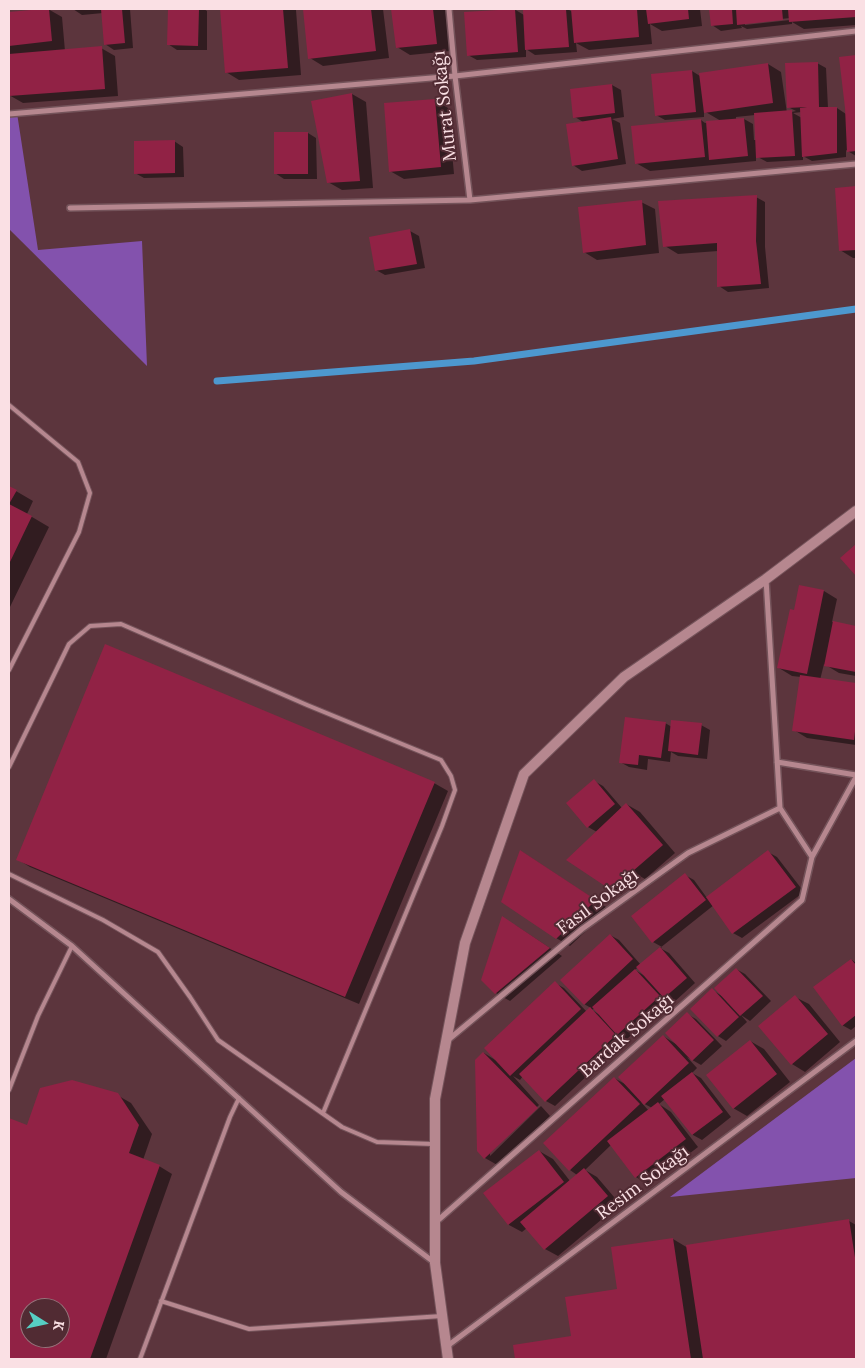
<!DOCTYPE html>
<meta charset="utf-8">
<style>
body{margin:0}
#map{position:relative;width:865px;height:1368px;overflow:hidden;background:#5c353d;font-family:Lora,serif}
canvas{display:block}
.frame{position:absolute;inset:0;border:10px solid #fae0e4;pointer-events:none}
.north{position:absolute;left:20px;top:1298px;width:50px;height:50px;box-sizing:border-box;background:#512b33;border:1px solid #95737a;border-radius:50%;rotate:100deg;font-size:14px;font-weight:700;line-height:20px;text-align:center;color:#fae0e4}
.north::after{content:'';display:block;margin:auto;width:18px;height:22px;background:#56cec3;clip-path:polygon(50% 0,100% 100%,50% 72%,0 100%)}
</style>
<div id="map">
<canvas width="865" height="1368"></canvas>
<div class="frame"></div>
<div class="north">K</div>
</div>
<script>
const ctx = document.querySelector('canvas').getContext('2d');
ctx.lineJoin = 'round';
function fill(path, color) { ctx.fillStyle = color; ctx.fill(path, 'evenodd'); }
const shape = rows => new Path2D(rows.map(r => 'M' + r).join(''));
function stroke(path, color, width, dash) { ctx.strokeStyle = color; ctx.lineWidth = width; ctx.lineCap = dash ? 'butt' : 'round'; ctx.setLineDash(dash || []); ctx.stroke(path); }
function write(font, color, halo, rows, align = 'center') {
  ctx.font = font + ' Lora,serif'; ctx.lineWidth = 4; ctx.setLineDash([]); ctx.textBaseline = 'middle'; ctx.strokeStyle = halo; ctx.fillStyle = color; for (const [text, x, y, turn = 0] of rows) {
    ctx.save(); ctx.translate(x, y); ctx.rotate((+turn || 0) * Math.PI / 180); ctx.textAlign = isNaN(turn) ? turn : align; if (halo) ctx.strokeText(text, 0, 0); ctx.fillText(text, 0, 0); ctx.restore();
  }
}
const green = shape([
 [17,113,38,250,142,241,147,366,9,229,9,114],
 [856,1058,856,1178,670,1197]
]);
const shadow = shape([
 [48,9,62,17,65,51,101,48,115,56,118,96,23,103,9,95,9,13],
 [73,9,130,9,133,48,114,50,105,44,103,13,82,15],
 [169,9,204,9,207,11,207,50,177,50,168,44],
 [221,9,296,10,301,75,239,80,226,72],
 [304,9,383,9,389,58,323,66,310,58],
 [393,9,446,9,450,51,410,55,397,47],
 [514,9,524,15,524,11,556,9,567,9,573,12,572,9,700,9,702,26,662,31,650,24,652,44,589,50,576,43,577,52,535,55,526,49,526,57,477,60,468,55],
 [710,9,856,9,856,25,804,29,792,22,792,24,747,29,741,26,742,28,721,31,712,25],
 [790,18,790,20,745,25,745,23],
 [856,56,856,156,846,150,846,157,812,161,803,156,803,160,767,162,756,156,756,161,650,171,636,163,701,120,705,123,721,121,704,111,704,117,665,120,656,115,692,71,700,76,768,64,781,72,787,113,796,111,788,107,817,63,826,68,828,108,837,108,846,114,841,58],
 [802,112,802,118,793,113],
 [755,115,757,140,754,140,753,124,744,119,736,120,736,117],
 [612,85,621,90,624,117,612,119,620,123,626,164,582,171,573,165,583,122,575,117],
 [352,94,366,102,373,188,342,190,328,182,312,102],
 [435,100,448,108,454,174,404,179,390,171],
 [308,133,316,138,317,179,284,179,275,173],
 [174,141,183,147,184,177,144,178,135,173],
 [856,188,856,258,853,258,840,250,836,189],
 [756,197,765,202,765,247,769,288,728,292,719,286,718,251,678,254,665,246],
 [641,202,655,209,659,253,597,260,584,252],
 [410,231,419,236,425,268,385,275,376,270],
 [9,487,33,501,27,514,49,527,9,609],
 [800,586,824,591,837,599,832,622,856,627,856,676,839,673,824,664,820,680,856,685,856,745,807,738,794,730,801,677,792,676,779,668,795,611],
 [665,723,672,727,701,725,710,730,707,759,678,756,671,752,670,762,648,759,647,770,629,767,620,762],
 [594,781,603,786,622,808,626,804,640,812,675,853,645,879,636,874,635,876,639,878,621,894,612,889,597,832,588,827],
 [434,783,448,791,359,1004,30,867,17,859],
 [521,851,609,909,570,946,556,938],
 [768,852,777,857,804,892,742,938,733,933,714,905,660,948,669,953,695,983,673,1003,665,998,668,1002,627,1039,619,1034,624,1041,555,1106,546,1101,523,1076,520,1080,513,1076,539,1105,490,1153,490,1156,541,1106,550,1116,499,1166,485,1158,478,1151,484,1053,497,1061,555,983,564,988,587,1012,591,1008,584,1004,610,935,619,940,641,965,662,947,653,942,685,875,694,880,707,898],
 [638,967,645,976,635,970],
 [595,1008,600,1015,592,1010],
 [515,925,562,956,510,1001,496,993,482,980],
 [852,960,856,963,856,1026,851,1030,842,1025],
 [736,969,745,974,771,1001,750,1021,741,1015,747,1022,726,1041,718,1036,712,990,722,996],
 [795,997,809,1004,840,1042,805,1072,792,1064],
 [687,1014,696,1019,722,1046,701,1065,687,1057,697,1068,692,1073,701,1078,731,1117,702,1140,693,1135,665,1099,659,1104,671,1112,698,1147,649,1185,636,1177,611,1145,585,1170,597,1177,620,1204,558,1256,545,1249,527,1228,522,1232,509,1225,485,1193,539,1151,553,1159,570,1181,577,1175,570,1170,614,1078,627,1085,663,1036,676,1044],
 [641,1102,652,1108,649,1111],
 [750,1041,764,1049,790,1082,747,1116,733,1108],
 [117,1095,131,1103,152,1134,143,1160,159,1166,172,1174,106,1359,9,1359,9,1119,27,1126],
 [30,1308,60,1308,60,1338,30,1338],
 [849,1221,856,1225,856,1359,516,1359,514,1346,572,1337,618,1290,673,1239,688,1248]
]);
const stream = shape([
 [217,381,474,361,856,309]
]);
const building = shape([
 [41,9,49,9,52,41,9,46,9,12],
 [101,9,122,9,125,43,104,45],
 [168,9,199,9,198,46,167,45],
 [220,9,283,9,288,68,225,73],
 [303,9,371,9,376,51,308,59],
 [391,9,433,9,437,44,396,48],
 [515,9,518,52,467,56,464,12],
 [537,9,566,9,569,47,525,50,523,10],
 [571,9,637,9,639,37,574,43],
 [646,9,688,9,689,19,648,24],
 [709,9,732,9,733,24,711,26],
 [736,9,782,9,783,20,737,25],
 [788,9,856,9,856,17,789,22],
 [102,46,105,89,9,96,9,54],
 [856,55,856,151,847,152,845,108,839,57],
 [818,62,819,107,837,107,837,153,802,157,800,108,807,107,787,108,785,63],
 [768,63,773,103,704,113,699,73],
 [692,70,696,112,655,116,651,74],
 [612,84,615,113,573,118,570,89],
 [352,93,360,181,327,183,311,101],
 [435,99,441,167,389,172,384,103],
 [792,110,795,156,756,158,754,113],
 [611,117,618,159,572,166,566,124],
 [744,118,748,156,709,160,706,121],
 [701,119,705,157,635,164,631,126],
 [274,132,308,132,308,174,274,174],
 [175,140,175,173,134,174,134,141],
 [856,186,856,250,839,251,835,188],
 [757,195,756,241,761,284,717,287,717,243,663,247,658,201],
 [642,200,646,245,583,253,578,207],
 [410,229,417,264,375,271,369,237],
 [9,486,17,490,9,504,32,516,9,564],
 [856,544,856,576,840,558],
 [799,585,824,590,807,674,777,668,790,609,794,610],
 [833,621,856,626,856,672,824,666],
 [105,644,435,782,345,997,16,860],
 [800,675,856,683,856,723,854,740,792,731],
 [625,717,666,722,661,758,639,755,638,765,619,763],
 [671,720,702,723,698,755,668,751],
 [594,779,615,804,587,828,566,803],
 [626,803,663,845,611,890,566,860],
 [520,850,596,900,556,939,501,902],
 [768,850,796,887,732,934,706,897],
 [685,873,706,900,652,943,631,916],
 [502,916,550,948,495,994,481,980],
 [610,934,633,959,584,1005,560,980],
 [660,947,687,978,664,998,636,967],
 [851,959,856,965,856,1015,842,1026,813,987],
 [736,968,763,996,740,1016,714,988],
 [635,969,660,996,617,1035,592,1007],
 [555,981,581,1009,510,1076,484,1048],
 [712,988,739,1017,717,1037,690,1009],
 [795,995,828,1034,791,1065,758,1026],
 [590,1007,616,1035,545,1102,519,1074],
 [687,1012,714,1040,692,1061,665,1033],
 [663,1035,689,1063,644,1105,618,1077],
 [750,1040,777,1074,733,1109,706,1075],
 [483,1052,538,1108,484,1159,477,1151,475,1060],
 [692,1072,723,1112,692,1135,661,1096],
 [614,1077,640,1104,569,1171,543,1143],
 [72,1080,118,1093,139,1125,129,1153,160,1165,90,1359,9,1359,9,1118,27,1125,40,1088],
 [30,1308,60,1308,60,1338,30,1338],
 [658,1102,686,1139,635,1178,607,1141],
 [539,1150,564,1182,508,1225,483,1193],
 [584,1168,608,1196,544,1250,520,1222],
 [849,1219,856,1264,856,1359,703,1359,686,1245],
 [673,1238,691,1359,515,1359,513,1345,571,1336,565,1297,617,1289,611,1247]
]);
const lane = shape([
 [9,405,78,462,90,493,79,532,9,670],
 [9,767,69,644,90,626,121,624,307,705,441,760,451,776,455,790,442,826,323,1113],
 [9,874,103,920,158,952,190,997,218,1040,342,1127,377,1142,433,1144],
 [9,1090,38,1016,72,946],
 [161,1301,249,1329,442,1316],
 [140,1359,230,1117,239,1098]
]);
const street = shape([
 [449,9,455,76,470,200],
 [9,114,455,76,856,31],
 [70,208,470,200,856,164],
 [766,579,780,808,812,857,856,777],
 [777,762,856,775],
 [9,899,72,946,341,1192,435,1263],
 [448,1040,582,929,688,853,780,808],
 [436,1222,802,900,812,857],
 [446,1347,856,1041]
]);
const secondary = shape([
 [448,1359,435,1263,435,1099,465,943,524,774,624,677,766,579,856,511]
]);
const streetNames = [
 ["Murat Sokağı",445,106,-96],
 ["Fasıl Sokağı",598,902,-37],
 ["Bardak Sokağı",627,1036,-41],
 ["Resim Sokağı",643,1183,-37]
];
fill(green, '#8352ad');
fill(shadow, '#0007');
stroke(stream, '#4d98cf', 7);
fill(building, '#912245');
stroke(lane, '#74535a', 6);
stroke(street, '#74535a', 8);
stroke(secondary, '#74535a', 12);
stroke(lane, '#b6878f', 4);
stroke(street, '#b6878f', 5);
stroke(secondary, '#b6878f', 10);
write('18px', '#fae0e4', '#512b33', streetNames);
</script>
